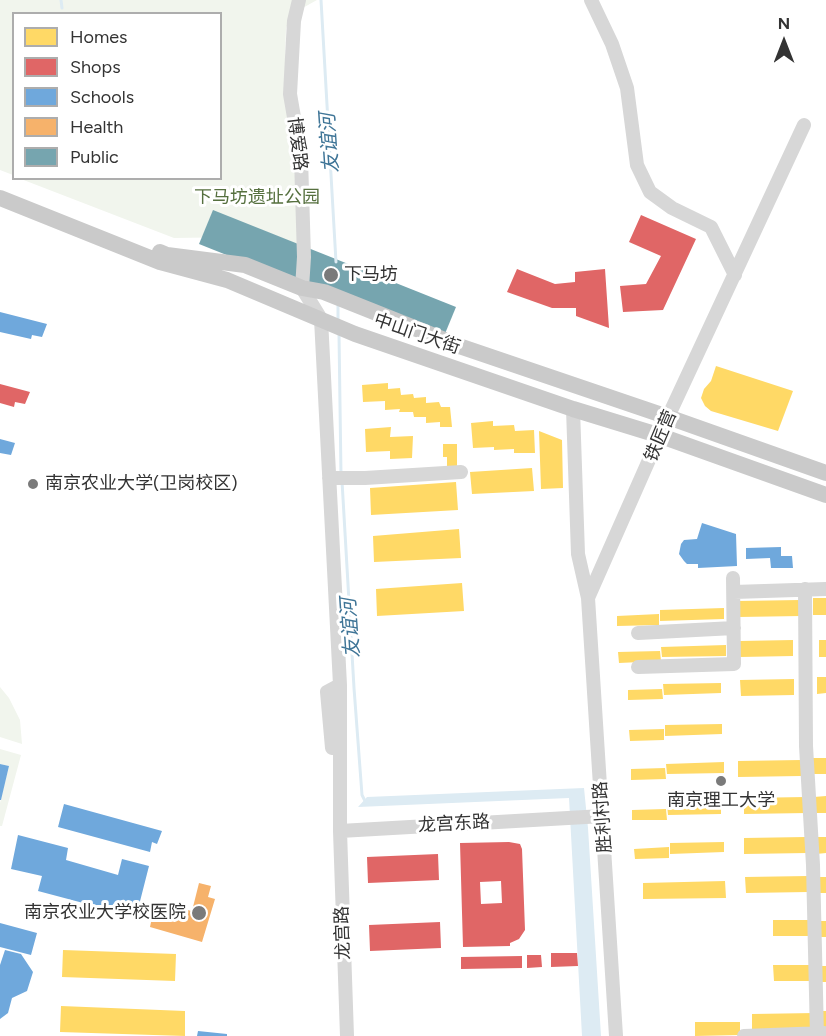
<!DOCTYPE html>
<meta charset="utf-8">
<style>
body{margin:0}
#map{position:relative;width:826px;height:1036px;overflow:hidden;background:#fff;font-family:Figtree,sans-serif}
canvas{display:block}
.legend{position:absolute;left:12px;top:12px;width:210px;height:168px;box-sizing:border-box;background:#fff;border:2px solid #adadad;margin:0;padding:8px 10px;list-style:none;font-size:18px;color:#333}
.legend li{display:flex;align-items:center;gap:12px;height:30px}
.legend b{width:30px;border:2px solid #adadad}
.north{position:absolute;left:754px;top:12px;width:60px;height:60px;-webkit-text-stroke:4px #fff;paint-order:stroke;rotate:0deg;font-size:16px;font-weight:700;line-height:24px;text-align:center;color:#333}
.north::after{content:'';display:block;margin:auto;width:21px;height:27px;background:#333;clip-path:polygon(50% 0,100% 100%,50% 72%,0 100%)}
</style>
<div id="map">
<canvas width="826" height="1036"></canvas>
<ul class="legend">
<li><b style="height:16px;background:#ffd966"></b>Homes</li>
<li><b style="height:16px;background:#e06666"></b>Shops</li>
<li><b style="height:16px;background:#6fa8dc"></b>Schools</li>
<li><b style="height:16px;background:#f6b26b"></b>Health</li>
<li><b style="height:16px;background:#76a5af"></b>Public</li>
</ul>
<div class="north">N</div>
</div>
<script>
const ctx = document.querySelector('canvas').getContext('2d');
ctx.lineJoin = 'round';
function fill(path, color) { ctx.fillStyle = color; ctx.fill(path, 'evenodd'); }
const shape = rows => new Path2D(rows.map(r => 'M' + r).join(''));
function stroke(path, color, width, dash) { ctx.strokeStyle = color; ctx.lineWidth = width; ctx.lineCap = dash ? 'butt' : 'round'; ctx.setLineDash(dash || []); ctx.stroke(path); }
function write(font, color, halo, rows, align = 'center') {
  ctx.font = font + ' Figtree,"Noto Sans SC",sans-serif'; ctx.lineWidth = 6; ctx.setLineDash([]); ctx.textBaseline = 'middle'; ctx.strokeStyle = halo; ctx.fillStyle = color; for (const [text, x, y, turn = 0] of rows) {
    ctx.save(); ctx.translate(x, y); ctx.rotate((+turn || 0) * Math.PI / 180); ctx.textAlign = isNaN(turn) ? turn : align; if (halo) ctx.strokeText(text, 0, 0); ctx.fillText(text, 0, 0); ctx.restore();
  }
}
const green = shape([
 [0,0,317,0,290,15,286,29,285,56,288,135,294,162,299,237,296,255,241,237,174,238,21,179,220,178,220,14,14,14,13,175,0,170],
 [0,687,9,698,20,720,22,744,0,737],
 [0,749,21,755,2,826,0,826,0,803,9,766,0,764]
]);
const water = shape([
 [584,788,588,828,601,1036,582,1036,569,798,358,807,367,797]
]);
const homes = shape([
 [716,366,793,391,778,431,711,411,705,406,701,398,704,389,711,381],
 [388,383,388,389,400,388,401,395,413,394,414,398,426,397,426,403,439,402,441,407,450,407,452,427,440,427,440,422,426,423,426,417,414,417,413,412,399,412,400,409,385,410,385,401,363,402,362,385],
 [493,421,493,426,514,425,515,431,534,430,535,453,514,453,514,449,494,450,494,447,473,448,471,423],
 [391,427,390,437,413,436,412,458,390,459,390,451,366,452,365,429],
 [539,431,562,440,563,488,541,489],
 [443,444,457,444,457,467,447,468,447,457,443,457],
 [532,468,534,491,472,494,470,472],
 [456,482,458,510,371,515,370,488],
 [459,529,461,558,374,562,373,536],
 [462,583,464,611,377,616,376,589],
 [813,598,826,598,826,615,813,615],
 [800,600,801,616,738,617,738,601],
 [724,608,724,619,660,621,660,610],
 [659,614,659,625,617,626,617,616],
 [793,640,793,656,740,657,740,641],
 [819,640,826,640,826,657,819,657],
 [726,645,726,656,662,657,661,647],
 [660,651,661,661,619,663,618,652],
 [817,677,826,677,826,693,817,694],
 [794,679,794,695,741,696,740,680],
 [721,683,721,693,664,695,663,684],
 [662,689,663,699,628,700,628,690],
 [722,724,722,734,665,736,665,725],
 [664,729,664,740,630,741,629,730],
 [810,758,826,758,826,774,811,774],
 [801,760,801,776,738,777,738,761],
 [724,762,724,773,667,774,666,764],
 [665,768,666,779,631,780,631,769],
 [826,796,826,813,814,813,814,797],
 [806,797,807,813,744,814,744,798],
 [721,803,721,814,668,815,667,805],
 [666,809,667,820,632,820,632,810],
 [806,837,807,853,744,854,744,838],
 [816,837,826,837,826,853,816,854],
 [724,842,724,852,670,854,670,843],
 [669,847,669,858,635,859,634,849],
 [808,876,808,892,746,893,745,877],
 [817,877,826,877,826,893,817,893],
 [725,881,726,898,643,899,643,883],
 [773,920,811,920,812,936,773,936],
 [818,921,826,921,826,937,818,937],
 [63,950,176,954,175,981,62,977],
 [773,965,812,965,812,981,774,981],
 [820,966,826,966,826,982,820,982],
 [61,1006,185,1011,185,1036,60,1032],
 [821,1011,826,1011,826,1028,822,1028],
 [815,1013,815,1029,752,1030,752,1014],
 [695,1022,740,1022,740,1035,695,1036]
]);
const shops = shape([
 [641,215,696,239,663,310,623,312,620,286,646,284,661,256,629,242],
 [517,269,555,284,575,282,575,272,605,269,609,328,576,316,576,308,552,308,507,292],
 [0,384,30,392,25,404,15,402,14,407,0,403],
 [509,842,520,844,522,849,525,930,519,939,510,943,510,946,463,947,460,843],
 [501,881,502,903,481,904,480,882],
 [438,854,439,880,368,883,367,857],
 [440,922,441,948,370,951,369,925],
 [551,953,577,953,578,966,551,967],
 [527,955,541,955,542,967,527,968],
 [522,956,522,968,461,969,461,957]
]);
const schools = shape([
 [0,312,47,324,42,337,32,335,31,339,0,332],
 [0,439,15,443,11,455,0,453],
 [702,523,736,534,737,566,698,568,698,564,687,564,684,561,679,554,681,544,684,540,697,539],
 [781,547,781,556,792,556,793,568,771,568,770,558,746,559,746,548],
 [0,764,9,766,1,800,0,800],
 [64,804,162,831,157,844,152,842,150,852,58,827],
 [18,835,68,848,66,860,118,875,122,859,149,866,136,917,38,891,42,876,11,869],
 [0,923,37,933,31,955,0,947],
 [5,950,21,954,33,972,27,991,12,998,8,1013,0,1019,0,965],
 [198,1031,227,1034,227,1036,197,1036]
]);
const health = shape([
 [199,883,211,886,208,897,215,899,202,942,150,927,153,912,158,913,159,908,186,915,187,910,192,911]
]);
const public = shape([
 [213,210,456,307,442,341,199,244]
]);
const stream = shape([
 [61,0,62,8],
 [321,0,336,262],
 [338,304,338,322],
 [339,334,341,475],
 [342,481,354,688,362,795,366,803]
]);
const minor = shape([
 [299,0,294,21,290,94,301,158,304,257,302,288,321,319,340,685,340,831,347,1036],
 [591,0,612,44,627,88,637,165,650,192,672,208,711,227,735,275],
 [573,409,578,554,588,598,616,1036],
 [329,478,365,478,461,472],
 [805,589,806,746,813,865,817,1036],
 [734,592,826,589],
 [588,598,668,417,804,125],
 [638,633,734,628],
 [638,667,734,664,733,578],
 [332,748,327,692,340,685],
 [340,831,603,816],
 [744,1036,824,1033]
]);
const major = shape([
 [0,198,160,262,227,280,355,334,573,409,661,436,826,495],
 [160,252,167,255,245,265,302,288,324,292,462,347,668,417,826,473]
]);
const markers = [
 [331,275,8,"#7a7a7a"],
 [33,484,6,"#7a7a7a"],
 [721,781,6,"#7a7a7a"],
 [199,913,8,"#7a7a7a"]
];
const streetNames = [
 ["博爱路",297,144,83],
 ["中山门大街",417,334,19],
 ["铁匠营",661,436,-67],
 ["胜利村路",603,817,-94],
 ["龙宫东路",454,824,-3],
 ["龙宫路",343,933,-92]
];
const parkNames = [
 ["下马坊遗址公园",257,198]
];
const poiNames = [
 ["下马坊",344,275],
 ["南京农业大学(卫岗校区)",45,484],
 ["南京理工大学",721,801,"center"],
 ["南京农业大学校医院",186,913,"right"]
];
const waterNames = [
 ["友谊河",330,143,-94],
 ["友谊河",351,628,-94]
];
fill(green, '#f1f5ed');
fill(water, '#ddebf3');
fill(homes, '#ffd966');
fill(shops, '#e06666');
fill(schools, '#6fa8dc');
fill(health, '#f6b26b');
fill(public, '#76a5af');
stroke(stream, '#ddebf3', 3);
stroke(minor, '#d7d7d7', 14);
stroke(major, '#cacaca', 16);
for (const [x, y, r, color] of markers) { const dot = new Path2D(); dot.arc(x, y, r, 0, 2 * Math.PI); ctx.fillStyle = color; ctx.fill(dot); stroke(dot, '#fff', 2); }
write('18px', '#333', '#fff', streetNames);
write('18px', '#56703f', '#fff', parkNames);
write('18px', '#333', '#fff', poiNames, 'left');
write('italic 20px', '#3f7597', '#fff', waterNames);
</script>
